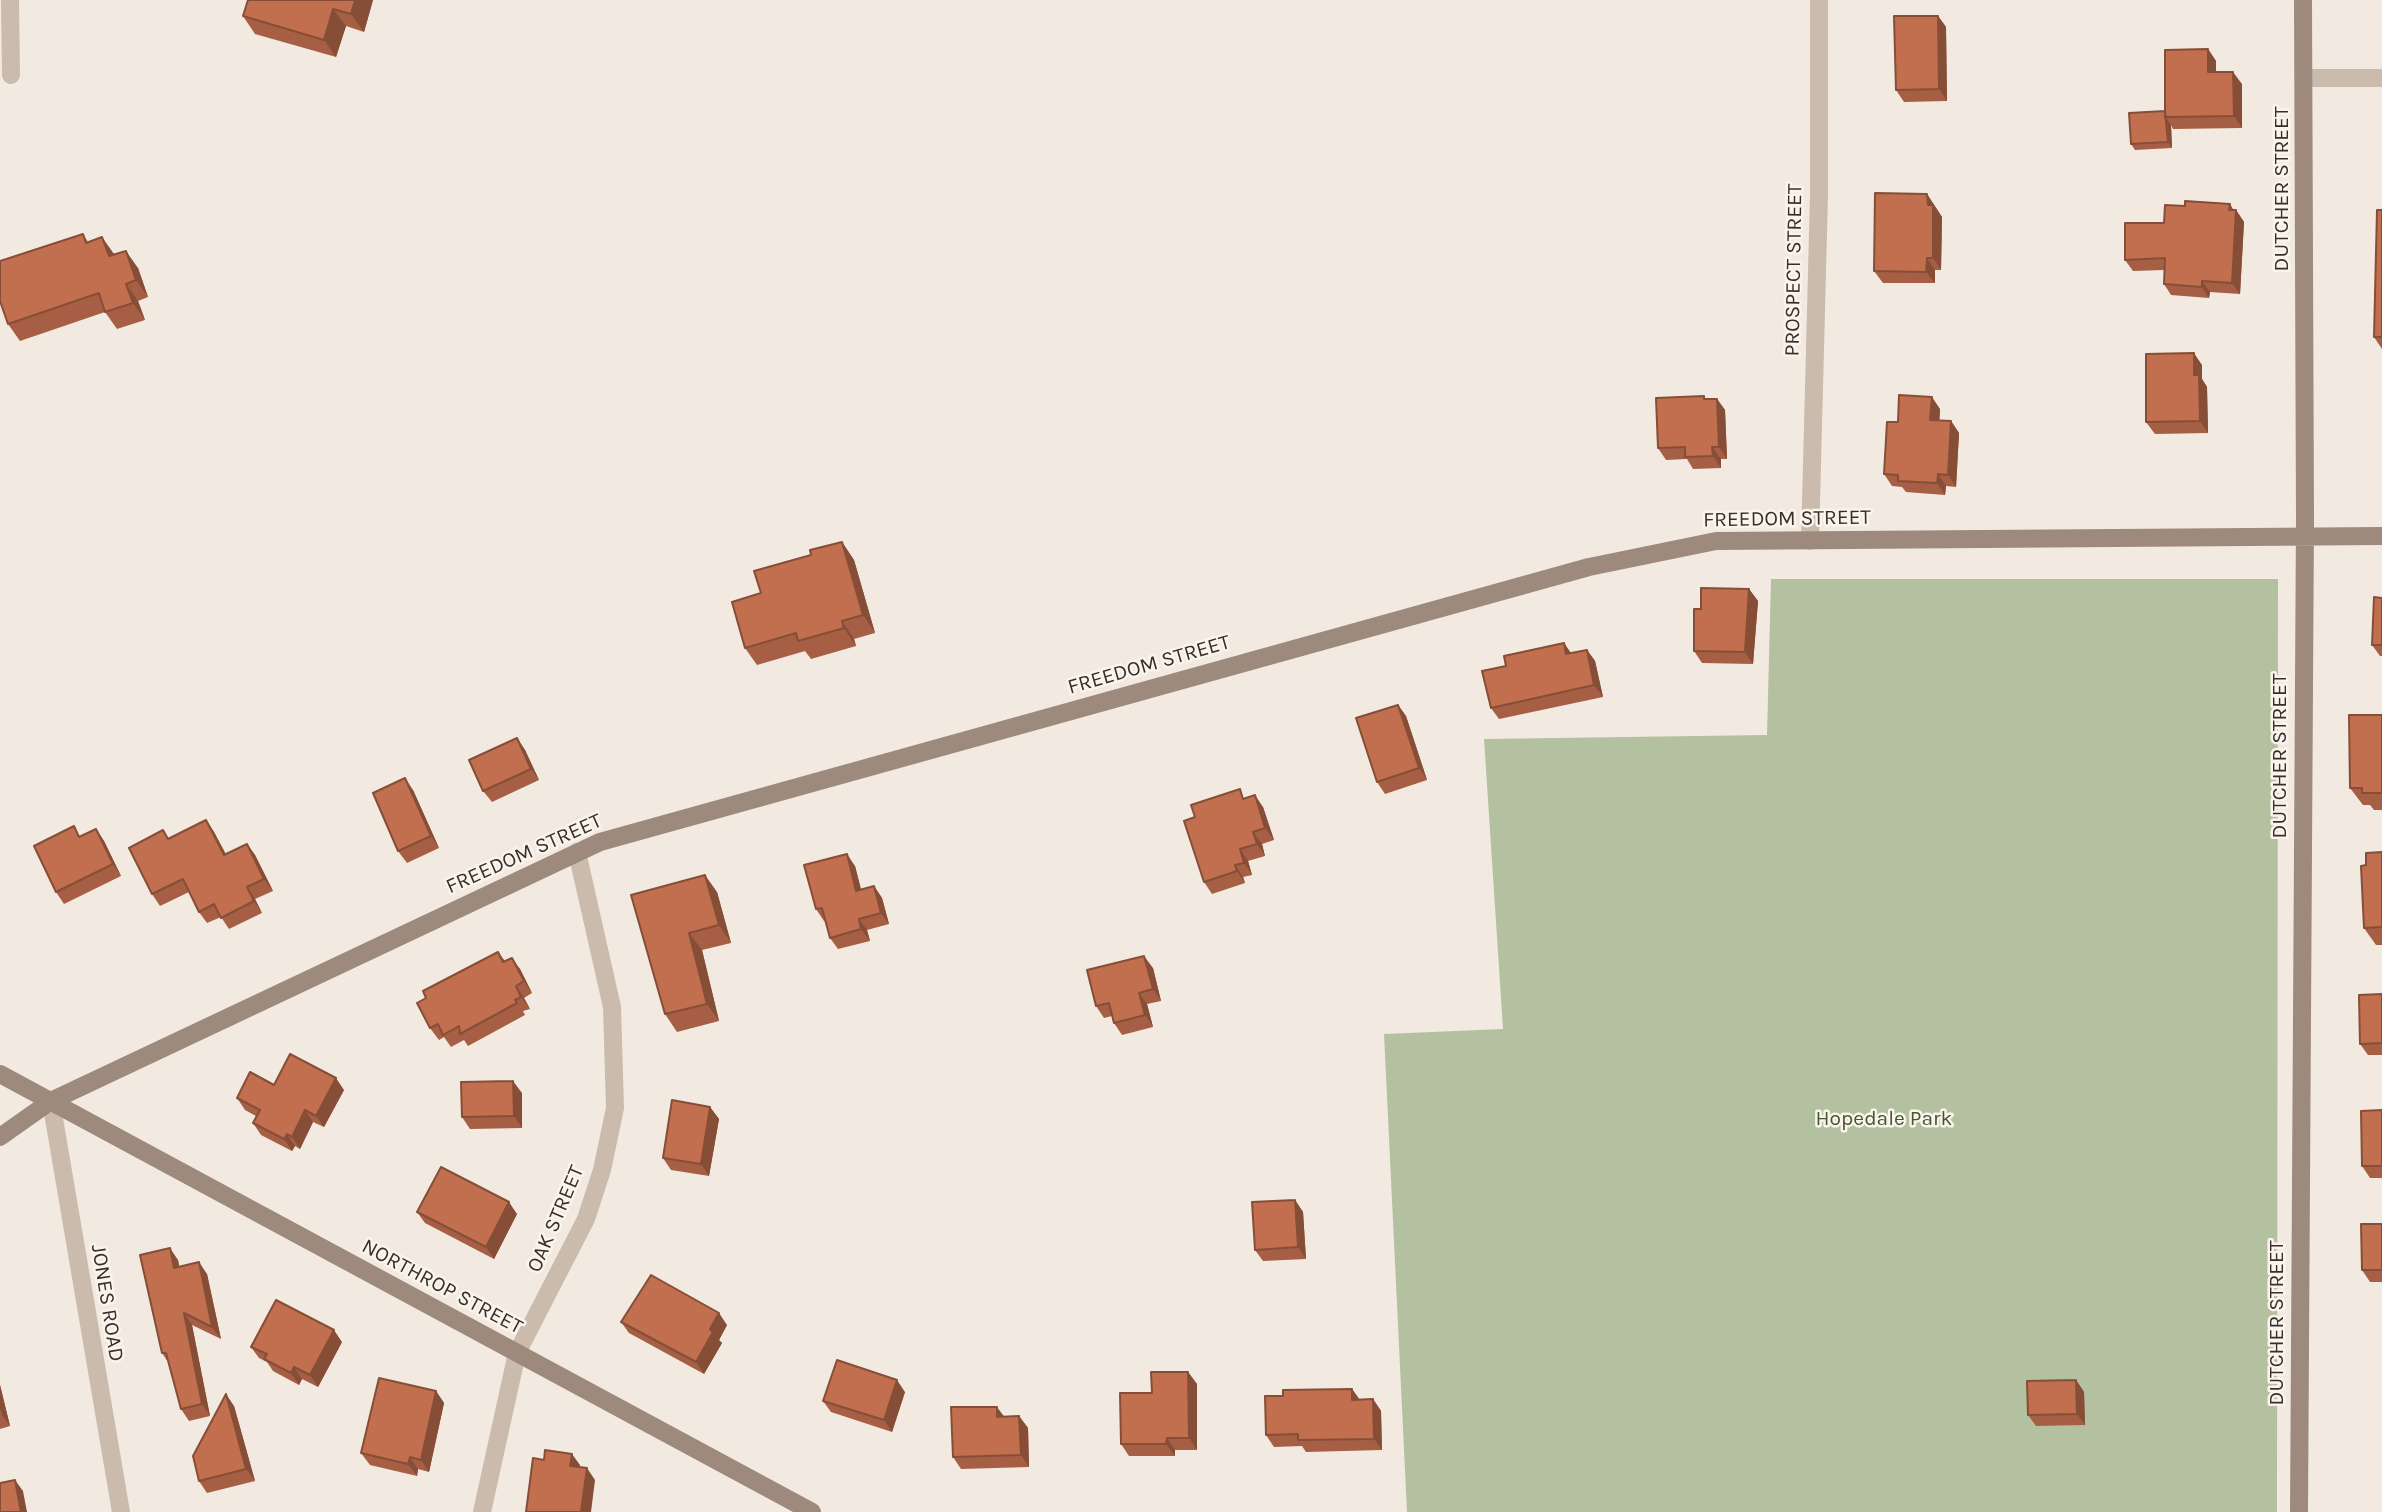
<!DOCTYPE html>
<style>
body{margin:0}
canvas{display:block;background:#f2eae0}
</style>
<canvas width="2382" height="1512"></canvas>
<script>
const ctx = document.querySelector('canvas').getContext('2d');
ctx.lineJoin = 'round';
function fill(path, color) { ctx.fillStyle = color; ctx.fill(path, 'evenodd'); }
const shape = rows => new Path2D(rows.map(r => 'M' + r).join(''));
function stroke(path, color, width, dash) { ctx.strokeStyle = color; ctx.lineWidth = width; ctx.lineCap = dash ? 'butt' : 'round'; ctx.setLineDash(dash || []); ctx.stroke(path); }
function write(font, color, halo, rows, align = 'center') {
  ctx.font = font + ' Karla,sans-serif'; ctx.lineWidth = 5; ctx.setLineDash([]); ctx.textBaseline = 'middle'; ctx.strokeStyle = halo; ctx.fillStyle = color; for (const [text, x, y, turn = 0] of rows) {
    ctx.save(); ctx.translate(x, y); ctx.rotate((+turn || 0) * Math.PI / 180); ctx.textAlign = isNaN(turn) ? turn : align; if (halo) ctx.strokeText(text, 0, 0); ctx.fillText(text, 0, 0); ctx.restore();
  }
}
const green = shape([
 [1771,579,2278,579,2277,1512,1407,1512,1384,1034,1503,1029,1484,739,1767,735]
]);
const street = shape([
 [10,0,11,75],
 [2304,78,2382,78],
 [1810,541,1819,195,1819,0],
 [51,1101,121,1512],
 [482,1512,517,1353,586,1219,602,1170,615,1108,612,1007,577,852]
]);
const secondary = shape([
 [0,1074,812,1512],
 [0,1137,51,1101,600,842,1589,567,1716,541,2382,536],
 [2299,1512,2305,519,2303,0]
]);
const wall = shape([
 [373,0,364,32,346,26,336,57,255,34,243,16],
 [1938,16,1946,27,1947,101,1904,102,1896,90],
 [2208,49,2216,61,2216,72,2242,84,2242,128,2173,129,2171,125,2172,148,2135,150,2131,144,2165,111],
 [1927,194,1942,217,1941,270,1935,270,1935,283,1883,283,1874,271],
 [2234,210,2236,210,2244,222,2240,294,2210,292,2209,298,2171,295,2164,284,2164,270,2133,271,2125,260,2164,223],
 [2382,210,2382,349,2374,337],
 [83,234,88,242,115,254,138,268,148,297,138,301,145,320,117,329,105,312,20,341,8,324],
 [2202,365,2202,379,2207,387,2208,433,2155,434,2146,422],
 [1704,396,1706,399,1717,399,1725,410,1727,459,1721,459,1721,468,1693,469,1687,459,1666,460,1658,448],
 [1940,409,1939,421,1951,421,1959,433,1956,487,1946,486,1945,495,1906,492,1902,487,1892,486,1884,474,1898,422],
 [842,542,854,560,875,633,854,639,856,646,811,659,805,651,757,665,745,648,761,593,811,555],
 [1749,589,1758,601,1753,664,1702,663,1694,651],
 [2382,598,2382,656,2380,656,2372,645],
 [1564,643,1571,653,1587,650,1595,661,1603,697,1499,719,1491,708,1506,666],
 [1398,705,1406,716,1427,780,1385,794,1377,782],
 [2382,715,2382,810,2374,810,2370,805,2363,805,2350,788],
 [517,738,525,750,539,780,492,802,483,791],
 [413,790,439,848,407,863,398,851],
 [1246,798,1263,807,1274,840,1262,844,1265,856,1248,861,1252,875,1243,877,1245,883,1212,894,1204,882],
 [206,820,214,832,226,854,247,844,255,855,273,891,255,899,262,913,229,929,221,917,207,923,199,912,189,892,160,906,152,894,169,838],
 [96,829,104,841,121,876,64,904,56,892,81,836],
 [2382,852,2382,945,2376,945,2364,928,2366,865],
 [855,866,861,889,874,886,882,898,889,924,867,930,870,941,838,949,830,938,825,921,824,921,816,909],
 [717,892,731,943,702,950,719,1021,677,1032,665,1014,631,895],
 [498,952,505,961,520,969,532,993,524,998,530,1009,523,1011,525,1015,468,1046,464,1040,451,1047,444,1037,439,1040,430,1028,426,998],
 [1153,968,1161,1001,1147,1004,1153,1027,1122,1035,1114,1023,1112,1016,1104,1018,1096,1006],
 [2382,994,2382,1055,2368,1055,2360,1044],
 [274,1085,344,1090,324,1127,313,1122,300,1149,295,1146,292,1151,261,1135,253,1123,256,1116,245,1110,237,1098],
 [522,1093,522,1128,470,1129,462,1117],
 [710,1107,719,1119,709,1176,671,1170,663,1158],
 [2382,1110,2382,1178,2370,1178,2362,1166],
 [1295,1200,1303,1212,1306,1259,1263,1261,1255,1250],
 [417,1212,517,1214,494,1259,425,1223],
 [2382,1224,2382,1282,2370,1282,2362,1270],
 [178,1260,179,1267,207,1274,221,1339,192,1325,210,1416,189,1421,181,1409,168,1362,162,1353],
 [621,1322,727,1325,719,1340,722,1343,704,1374,629,1333],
 [342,1342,318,1387,302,1379,299,1385,273,1371,267,1362,259,1358,251,1347],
 [1188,1372,1197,1384,1197,1450,1175,1450,1175,1456,1129,1456,1121,1444,1152,1393],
 [2076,1380,2084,1392,2085,1425,2036,1426,2028,1415],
 [0,1385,10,1426,0,1429,0,1432],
 [1352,1389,1359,1399,1373,1399,1381,1411,1382,1450,1306,1452,1302,1446,1274,1447,1266,1435,1283,1396],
 [436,1391,444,1403,429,1472,418,1469,417,1476,370,1465,361,1453],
 [905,1392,892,1432,831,1412,823,1401],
 [234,1406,255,1481,207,1493,199,1481],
 [1004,1416,1019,1416,1028,1428,1029,1467,961,1469,953,1457]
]);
const shadedWall = shape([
 [355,0,373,0,364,32,351,14],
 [333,9,346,26,336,57,324,40],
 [1938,16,1946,27,1947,101,1939,89],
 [2208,49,2216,61,2216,84,2208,72],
 [2233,72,2242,84,2242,128,2234,116],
 [2167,119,2171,125,2172,148,2168,142],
 [1927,194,1942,217,1941,270,1933,258],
 [2230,204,2236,214,2236,210,2244,222,2240,294,2232,283],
 [102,237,114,254,109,256],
 [126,251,138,268,148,297,136,280],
 [1927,258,1935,270,1935,283,1926,272],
 [2202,281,2210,292,2209,298,2202,287],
 [126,284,138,301,145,320,133,303],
 [2194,353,2202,365,2202,379,2207,387,2208,433,2200,421,2194,375],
 [1932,397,1940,409,1939,432,1930,420],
 [1717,399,1725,410,1727,459,1719,447],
 [1951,421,1959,433,1956,487,1948,475],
 [1712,447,1721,459,1721,468,1713,456],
 [1938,474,1946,486,1945,495,1937,483],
 [842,542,854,560,875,633,863,615],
 [1749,589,1758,601,1753,664,1745,652],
 [842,621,854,639,856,646,844,628],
 [1564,643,1572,655,1566,654],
 [1587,650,1595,661,1603,697,1594,685],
 [1398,705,1406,716,1427,780,1419,768],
 [517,738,525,750,539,780,531,769],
 [405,778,413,790,439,848,431,836],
 [1255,795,1263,807,1274,840,1265,828],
 [206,820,214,832,232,867,224,855],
 [96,829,104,841,121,876,113,864],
 [1253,832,1262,844,1265,856,1257,844],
 [247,844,255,855,273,891,264,879],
 [1240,849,1248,861,1252,875,1244,863],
 [847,854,855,866,864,902,856,891],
 [1235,865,1243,877,1245,883,1237,871],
 [705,875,717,892,731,943,719,925],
 [874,886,882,898,889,924,881,913],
 [247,887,255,899,262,913,254,901],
 [859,919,867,930,870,941,861,929],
 [689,933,702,950,719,1021,707,1004],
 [1144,956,1153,968,1161,1001,1153,989],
 [512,958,520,969,532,993,524,981],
 [516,986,524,998,530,1009,521,997],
 [1139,993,1147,1004,1153,1027,1145,1015],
 [336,1078,344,1090,324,1127,316,1116],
 [513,1081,522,1093,522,1128,514,1116],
 [710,1107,719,1119,709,1176,701,1164],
 [305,1110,313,1122,300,1149,292,1137],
 [287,1134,295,1146,292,1151,284,1139],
 [1295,1200,1303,1212,1306,1259,1298,1247],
 [509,1202,517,1214,494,1259,486,1247],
 [170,1248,178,1260,182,1280,174,1268],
 [199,1262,207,1274,221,1339,212,1327],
 [184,1313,192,1325,210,1416,202,1404],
 [719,1313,727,1325,719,1340,722,1343,704,1374,696,1362,710,1329],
 [334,1330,342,1342,318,1387,310,1375],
 [294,1367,302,1379,299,1385,291,1373],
 [1188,1372,1197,1384,1197,1450,1189,1438],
 [897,1380,905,1392,892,1432,884,1420],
 [2076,1380,2084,1392,2085,1425,2077,1414],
 [0,1385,10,1426,2,1415,0,1408],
 [1352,1389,1360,1400,1352,1400],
 [436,1391,444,1403,429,1472,421,1460],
 [226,1394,234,1406,255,1481,246,1469],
 [1373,1399,1381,1411,1382,1450,1374,1439],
 [997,1407,1006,1419,997,1417],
 [1019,1416,1028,1428,1029,1467,1021,1455],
 [1167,1438,1175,1450,1175,1456,1166,1444],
 [572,1454,580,1465,578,1477,570,1466],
 [410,1457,418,1469,417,1476,408,1464],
 [587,1468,595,1480,591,1512,581,1512],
 [15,1480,23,1491,27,1512,21,1512]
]);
const building = shape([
 [248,0,355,0,351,14,333,9,324,40,243,16,248,0],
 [1894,16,1938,16,1939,89,1896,90,1894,16],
 [2208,49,2208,72,2233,72,2234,116,2165,117,2165,50,2208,49],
 [2165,111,2168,142,2131,144,2129,113,2165,111],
 [1875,193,1927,194,1928,205,1933,205,1933,258,1927,258,1926,272,1874,271,1875,193],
 [2185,201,2230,204,2229,210,2236,210,2232,283,2202,281,2202,287,2164,284,2165,258,2125,260,2125,223,2164,223,2165,205,2185,206,2185,201],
 [2377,210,2382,210,2382,337,2374,337,2377,210],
 [83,234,86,243,102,237,109,256,126,251,136,280,126,284,133,303,105,312,99,293,8,324,0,301,0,261,83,234],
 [2194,353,2194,375,2199,375,2200,421,2146,422,2146,354,2194,353],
 [1899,395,1932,397,1930,420,1951,421,1948,475,1938,474,1937,483,1898,481,1898,475,1884,474,1887,422,1898,422,1899,395],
 [1704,396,1704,399,1717,399,1719,447,1712,447,1713,456,1685,457,1685,447,1658,448,1656,398,1704,396],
 [842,542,863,615,842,621,844,628,798,641,796,633,745,648,732,602,761,593,754,571,811,555,810,550,842,542],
 [1701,588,1749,589,1745,652,1694,651,1694,609,1701,609,1701,588],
 [2374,597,2382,598,2382,645,2372,645,2374,597],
 [1564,643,1566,654,1587,650,1594,685,1491,708,1482,671,1506,666,1504,656,1564,643],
 [1398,705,1419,768,1377,782,1356,718,1398,705],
 [2349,715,2382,715,2382,793,2362,793,2362,788,2350,788,2349,715],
 [517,738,531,769,483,791,469,760,517,738],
 [405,778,431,836,398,851,373,793,405,778],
 [1240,789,1243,799,1255,795,1265,828,1253,832,1257,844,1240,849,1244,863,1235,865,1237,871,1204,882,1184,821,1195,817,1191,805,1240,789],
 [206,820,224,855,247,844,264,879,247,887,254,901,221,918,214,904,199,912,183,879,152,894,129,848,163,830,168,839,206,820],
 [74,826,79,837,96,829,113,864,56,892,34,846,74,826],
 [2382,852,2382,927,2364,928,2361,866,2366,865,2366,853,2382,852],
 [847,854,856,891,874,886,881,913,859,919,861,929,830,938,822,908,816,909,804,865,847,854],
 [705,875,719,925,689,933,707,1004,665,1014,631,895,705,875],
 [498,952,503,962,512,958,524,981,516,986,521,997,515,1000,517,1003,460,1034,459,1026,443,1035,438,1024,430,1028,417,1003,426,998,423,991,498,952],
 [1144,956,1153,989,1139,993,1145,1015,1114,1023,1109,1003,1096,1006,1087,970,1144,956],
 [2382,994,2382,1043,2360,1044,2359,995,2382,994],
 [290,1054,336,1078,316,1116,305,1110,292,1137,287,1134,284,1139,253,1123,260,1110,237,1098,250,1072,274,1085,290,1054],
 [513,1081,514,1116,462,1117,461,1082,513,1081],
 [672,1100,710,1107,701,1164,663,1158,672,1100],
 [2382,1110,2382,1166,2362,1166,2361,1111,2382,1110],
 [441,1167,509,1202,486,1247,417,1212,441,1167],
 [1295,1200,1298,1247,1255,1250,1252,1202,1295,1200],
 [2361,1224,2382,1224,2382,1270,2362,1270,2361,1224],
 [170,1248,174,1268,199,1262,212,1327,184,1313,202,1404,181,1409,166,1353,162,1353,140,1255,170,1248],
 [651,1275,719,1313,710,1329,713,1332,696,1362,621,1322,651,1275],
 [276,1300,334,1330,310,1375,294,1367,291,1373,264,1359,267,1354,251,1347,276,1300],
 [837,1360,897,1380,884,1420,823,1401,837,1360],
 [1151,1372,1188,1372,1189,1438,1167,1438,1166,1444,1121,1444,1120,1393,1152,1393,1151,1372],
 [379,1378,436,1391,421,1460,410,1457,408,1464,361,1453,379,1378],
 [2076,1380,2077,1414,2028,1415,2027,1381,2076,1380],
 [1352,1389,1352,1400,1373,1399,1374,1439,1298,1440,1298,1434,1266,1435,1265,1396,1283,1396,1283,1390,1352,1389],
 [226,1394,246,1469,199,1481,193,1456,226,1394],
 [951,1407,997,1407,997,1417,1019,1416,1021,1455,953,1457,951,1407],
 [545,1450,572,1454,570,1466,587,1468,581,1512,526,1512,533,1458,544,1460,545,1450],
 [15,1480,21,1512,0,1512,0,1483,15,1480]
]);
const streetNames = [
 ["DUTCHER STREET",2282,189,-90],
 ["PROSPECT STREET",1794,270,-89],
 ["FREEDOM STREET",1787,519,-1],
 ["FREEDOM STREET",1149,665,-16],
 ["DUTCHER STREET",2280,756,-90],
 ["FREEDOM STREET",524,854,-24],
 ["OAK STREET",556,1219,-67],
 ["NORTHROP STREET",442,1287,28],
 ["JONES ROAD",107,1303,81],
 ["DUTCHER STREET",2277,1323,-90]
];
const parkNames = [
 ["Hopedale Park",1884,1119]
];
fill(green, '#b4c1a0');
stroke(street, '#cabbac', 18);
stroke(secondary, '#9e8a7d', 18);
fill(wall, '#a65f44');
fill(shadedWall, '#874e37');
fill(building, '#c16f4f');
stroke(building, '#874e37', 2);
write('21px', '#382f2a', '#faf4ec', streetNames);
write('21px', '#46562f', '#faf4ec', parkNames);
</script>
